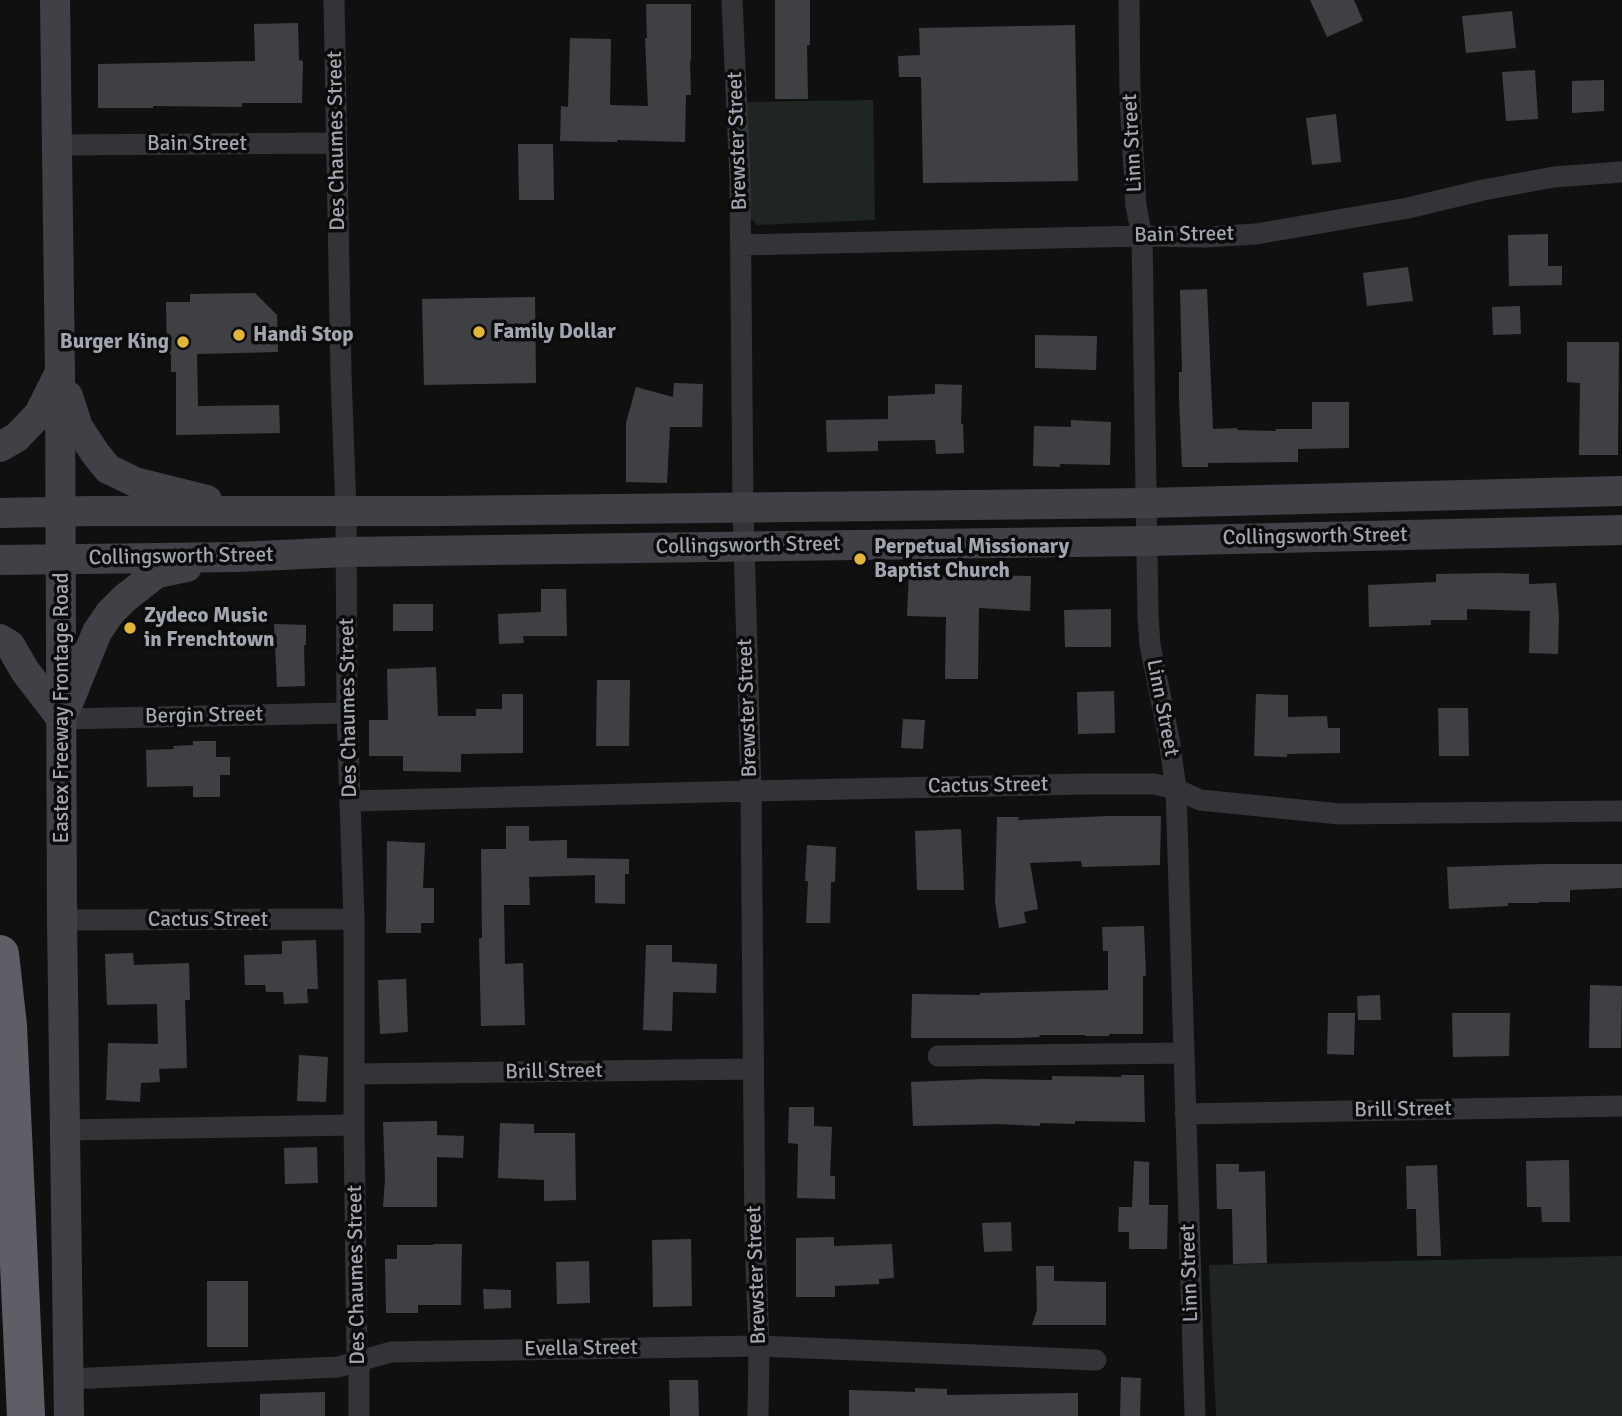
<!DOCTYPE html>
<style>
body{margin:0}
canvas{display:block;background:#101011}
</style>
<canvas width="1622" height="1416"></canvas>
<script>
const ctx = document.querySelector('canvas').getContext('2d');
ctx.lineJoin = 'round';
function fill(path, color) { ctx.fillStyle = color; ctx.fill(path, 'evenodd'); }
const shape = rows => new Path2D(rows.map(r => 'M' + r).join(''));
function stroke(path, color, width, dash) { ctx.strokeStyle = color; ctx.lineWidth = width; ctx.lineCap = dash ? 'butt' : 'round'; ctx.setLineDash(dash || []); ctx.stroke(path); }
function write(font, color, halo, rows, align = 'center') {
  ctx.font = font + ' Signika,sans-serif'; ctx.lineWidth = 7; ctx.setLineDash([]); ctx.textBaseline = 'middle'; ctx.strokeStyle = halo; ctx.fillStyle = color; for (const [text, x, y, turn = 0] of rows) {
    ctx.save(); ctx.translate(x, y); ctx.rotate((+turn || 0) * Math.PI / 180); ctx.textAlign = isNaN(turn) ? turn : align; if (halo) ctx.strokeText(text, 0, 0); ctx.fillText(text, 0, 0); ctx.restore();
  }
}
const green = shape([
 [873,100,875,220,757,225,747,213,747,102],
 [1622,1256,1622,1416,1216,1416,1209,1265]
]);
const building = shape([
 [775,0,810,0,810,45,807,45,808,99,775,99],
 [1310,0,1354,0,1363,21,1327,37],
 [646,4,691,4,691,61,690,61,691,95,686,95,685,142,617,140,617,142,560,141,561,106,568,107,570,38,611,39,610,105,648,106,645,38,647,38],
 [1512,11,1516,48,1466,53,1462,16],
 [298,23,299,60,303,61,302,103,242,103,242,107,153,106,153,108,98,108,98,64,255,61,254,24],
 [1075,25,1078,181,923,183,921,77,899,77,898,56,920,55,919,28],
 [1535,70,1538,119,1506,121,1502,72],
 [1604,80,1604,111,1572,113,1572,81],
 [1336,114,1341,162,1312,165,1306,118],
 [518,144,553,144,554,200,519,200],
 [1548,234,1548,266,1562,266,1562,285,1509,286,1508,235],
 [1408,267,1413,301,1367,306,1363,273],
 [1207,289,1213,429,1237,428,1237,430,1276,431,1275,429,1312,429,1312,402,1349,402,1349,448,1298,449,1298,462,1208,463,1208,467,1182,467,1179,399,1179,372,1182,372,1180,290],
 [255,293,277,315,278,352,197,354,198,406,279,405,280,433,176,435,176,372,171,372,171,354,167,354,166,302,190,302,190,294],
 [535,297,536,383,424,385,422,299],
 [1520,306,1521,334,1493,335,1492,307],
 [1035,335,1097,336,1096,370,1035,368],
 [1567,342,1619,342,1618,455,1579,455,1580,383,1567,382],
 [674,383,703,384,702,427,670,427,667,483,626,482,626,423,636,387,673,397],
 [935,384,962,385,961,424,963,424,964,453,936,454,935,440,878,441,878,451,827,452,826,420,888,419,888,396,935,394],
 [1071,420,1111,422,1110,465,1060,464,1060,467,1033,466,1034,426,1071,427],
 [909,572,946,574,946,572,980,572,980,575,1031,576,1030,611,979,608,978,679,945,679,946,617,907,616],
 [1498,573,1529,574,1529,584,1556,583,1559,616,1558,654,1529,653,1530,611,1467,609,1467,620,1431,620,1431,625,1369,627,1368,585,1436,582,1436,574],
 [541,589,566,589,567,636,523,636,524,643,499,644,498,614,541,612],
 [393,604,433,604,433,631,393,631],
 [1111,609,1111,647,1065,647,1064,610],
 [274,624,306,625,306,645,304,645,305,686,277,687],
 [436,667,438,716,476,716,476,709,502,709,502,694,523,694,523,753,461,754,461,772,403,771,403,756,369,756,369,720,388,720,387,669],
 [597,680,630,680,629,746,596,746],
 [1114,691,1115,733,1078,734,1077,692],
 [1256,694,1288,695,1288,717,1327,716,1328,728,1340,728,1340,753,1287,754,1287,757,1254,756],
 [1438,708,1468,708,1469,756,1439,756],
 [903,719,925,720,923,749,901,748],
 [193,741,216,741,216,757,230,757,230,775,220,775,220,797,193,797,193,786,147,787,146,750,174,749,173,746,193,745],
 [1108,816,1161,816,1160,865,1082,867,1081,861,1030,863,1038,909,1024,912,1026,923,999,928,995,902,997,817,1019,817,1018,820],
 [506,826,529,826,529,841,567,840,567,858,629,859,629,874,625,874,625,904,595,903,595,875,529,877,530,905,504,905,505,964,523,963,525,1025,481,1026,479,938,482,938,481,849,506,849],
 [961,829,964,890,917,890,915,831],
 [387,841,425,843,423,888,434,888,434,923,421,923,421,933,386,933],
 [807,845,836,847,835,882,831,882,830,923,806,923,808,881,805,881],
 [1544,864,1622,864,1622,888,1570,890,1570,902,1538,902,1539,903,1508,903,1508,906,1449,909,1447,867],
 [1144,926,1146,976,1143,976,1143,1034,1109,1034,1109,1036,1085,1036,1085,1035,1039,1035,1040,1037,1016,1038,911,1038,912,994,980,995,980,993,1108,990,1108,951,1103,951,1102,927],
 [316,940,318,989,307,989,308,1003,284,1004,283,992,266,992,265,985,245,985,244,955,282,954,282,941],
 [646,945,672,945,672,962,717,964,716,993,673,992,672,1031,643,1030],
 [133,953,134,965,189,963,190,1000,185,1000,187,1068,159,1069,160,1082,141,1083,140,1102,106,1100,108,1043,158,1044,157,1004,107,1005,105,954],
 [406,979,408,1032,380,1034,378,980],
 [1590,985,1622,986,1621,1048,1589,1048],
 [1380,995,1381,1020,1358,1020,1357,996],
 [1328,1013,1355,1013,1354,1055,1327,1054],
 [1452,1013,1510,1013,1509,1056,1453,1057],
 [299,1055,328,1057,326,1102,297,1101],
 [1121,1075,1144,1075,1145,1122,1075,1121,1075,1124,1040,1123,1040,1126,999,1124,913,1126,911,1082,983,1079,1052,1080,1052,1076,1122,1077],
 [789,1107,814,1107,814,1126,832,1127,830,1176,835,1176,835,1199,797,1198,798,1144,788,1143],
 [437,1121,437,1135,464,1136,463,1158,437,1157,437,1207,383,1207,385,1179,383,1122],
 [500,1123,534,1124,534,1133,575,1133,576,1200,544,1201,544,1180,498,1178],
 [317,1147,318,1183,285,1184,284,1148],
 [1569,1160,1570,1222,1542,1222,1541,1207,1527,1207,1526,1161],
 [1134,1161,1149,1162,1149,1205,1168,1205,1167,1249,1129,1249,1129,1232,1118,1232,1119,1207,1132,1207],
 [1216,1164,1239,1164,1239,1172,1265,1171,1267,1263,1233,1264,1232,1209,1217,1209],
 [1437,1165,1441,1256,1417,1256,1416,1209,1407,1209,1406,1166],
 [1011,1222,1012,1251,984,1252,982,1223],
 [834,1237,834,1246,892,1244,894,1278,879,1279,879,1284,835,1286,835,1297,796,1297,796,1238],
 [691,1239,692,1306,653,1307,652,1240],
 [433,1244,462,1244,461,1305,418,1305,418,1313,386,1313,385,1259,397,1259,397,1245,433,1245],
 [589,1261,590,1303,557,1304,556,1262],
 [1036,1266,1054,1266,1054,1281,1106,1282,1106,1325,1032,1325,1037,1310],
 [207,1281,248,1281,248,1347,207,1347],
 [483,1289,511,1290,511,1308,484,1309],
 [1121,1377,1141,1378,1140,1416,1120,1416],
 [669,1380,698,1380,699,1416,670,1416],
 [915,1388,947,1389,947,1395,1078,1393,1078,1416,849,1416,849,1390,915,1392],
 [325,1392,325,1416,260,1416,260,1394]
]);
const minor = shape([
 [334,0,341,375,346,511,347,713,354,919,354,1125,357,1351,359,1362,359,1416],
 [732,0,740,178,743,508,751,791,755,1238,759,1346,758,1416],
 [1129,0,1130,98,1136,206,1142,236,1148,616,1150,645,1169,739,1176,789,1195,1416],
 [57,145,336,143],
 [741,245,1142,236,1206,237,1256,234,1408,208,1483,190,1554,177,1622,172],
 [62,719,347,713],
 [351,801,751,791,1085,784,1154,784,1176,789,1200,800,1340,814,1622,811],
 [62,920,354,919],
 [938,1056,1183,1053],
 [354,1074,753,1069],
 [1185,1114,1622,1106],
 [66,1130,354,1125],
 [69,1379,338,1367,391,1352,759,1346,1096,1360]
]);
const secondary = shape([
 [55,0,60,372,62,920,69,1416],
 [68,396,78,427,95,453,108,469,135,482,207,500],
 [0,447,17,437,39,414,58,376],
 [0,513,93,511,440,511,1147,503,1622,491],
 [0,560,236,557,346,552,1147,541,1622,530],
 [0,639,10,645,25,671,62,719],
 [67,706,97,632,110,613,125,598,157,573,187,567]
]);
const motorway = shape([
 [0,954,8,1026,26,1416]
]);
const markers = [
 [479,332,7,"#e2b437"],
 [239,335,7,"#e2b437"],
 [183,342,7,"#e2b437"],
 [860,559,7,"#e2b437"],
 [130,628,7,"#e2b437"]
];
const streetNames = [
 ["Des Chaumes Street",337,141,-91],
 ["Brewster Street",738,141,-92],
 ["Linn Street",1133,143,-93],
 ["Bain Street",197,144],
 ["Bain Street",1184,235,-1],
 ["Collingsworth Street",1315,537,-1],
 ["Collingsworth Street",748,546,-1],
 ["Collingsworth Street",181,557,-1],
 ["Eastex Freeway Frontage Road",62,708,-90],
 ["Des Chaumes Street",349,708,-91],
 ["Brewster Street",748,708,-92],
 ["Linn Street",1162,708,79],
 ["Bergin Street",204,716,-1],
 ["Cactus Street",988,786,-1],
 ["Cactus Street",208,920],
 ["Brill Street",554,1072,-1],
 ["Brill Street",1403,1110,-1],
 ["Linn Street",1190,1273,-92],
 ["Des Chaumes Street",357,1275,-91],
 ["Brewster Street",757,1275,-92],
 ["Evella Street",581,1349,-1]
];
const poiNames = [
 ["Family Dollar",493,332],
 ["Handi Stop",253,335],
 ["Burger King",169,342,"right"],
 ["Perpetual Missionary",874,547],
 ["Baptist Church",874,571],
 ["Zydeco Music",144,616],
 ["in Frenchtown",144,640]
];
fill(green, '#1f2520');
fill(building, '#3f4044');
stroke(minor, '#333438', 21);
stroke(secondary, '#3f4146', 30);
stroke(motorway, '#5e5f66', 38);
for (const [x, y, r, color] of markers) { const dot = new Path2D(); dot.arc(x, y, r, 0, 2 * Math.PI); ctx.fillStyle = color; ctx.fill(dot); stroke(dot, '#0b0b0c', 2.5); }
write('21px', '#a2a6b1', '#0b0b0c', streetNames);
write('bold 21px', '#a2a6b1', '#0b0b0c', poiNames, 'left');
</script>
